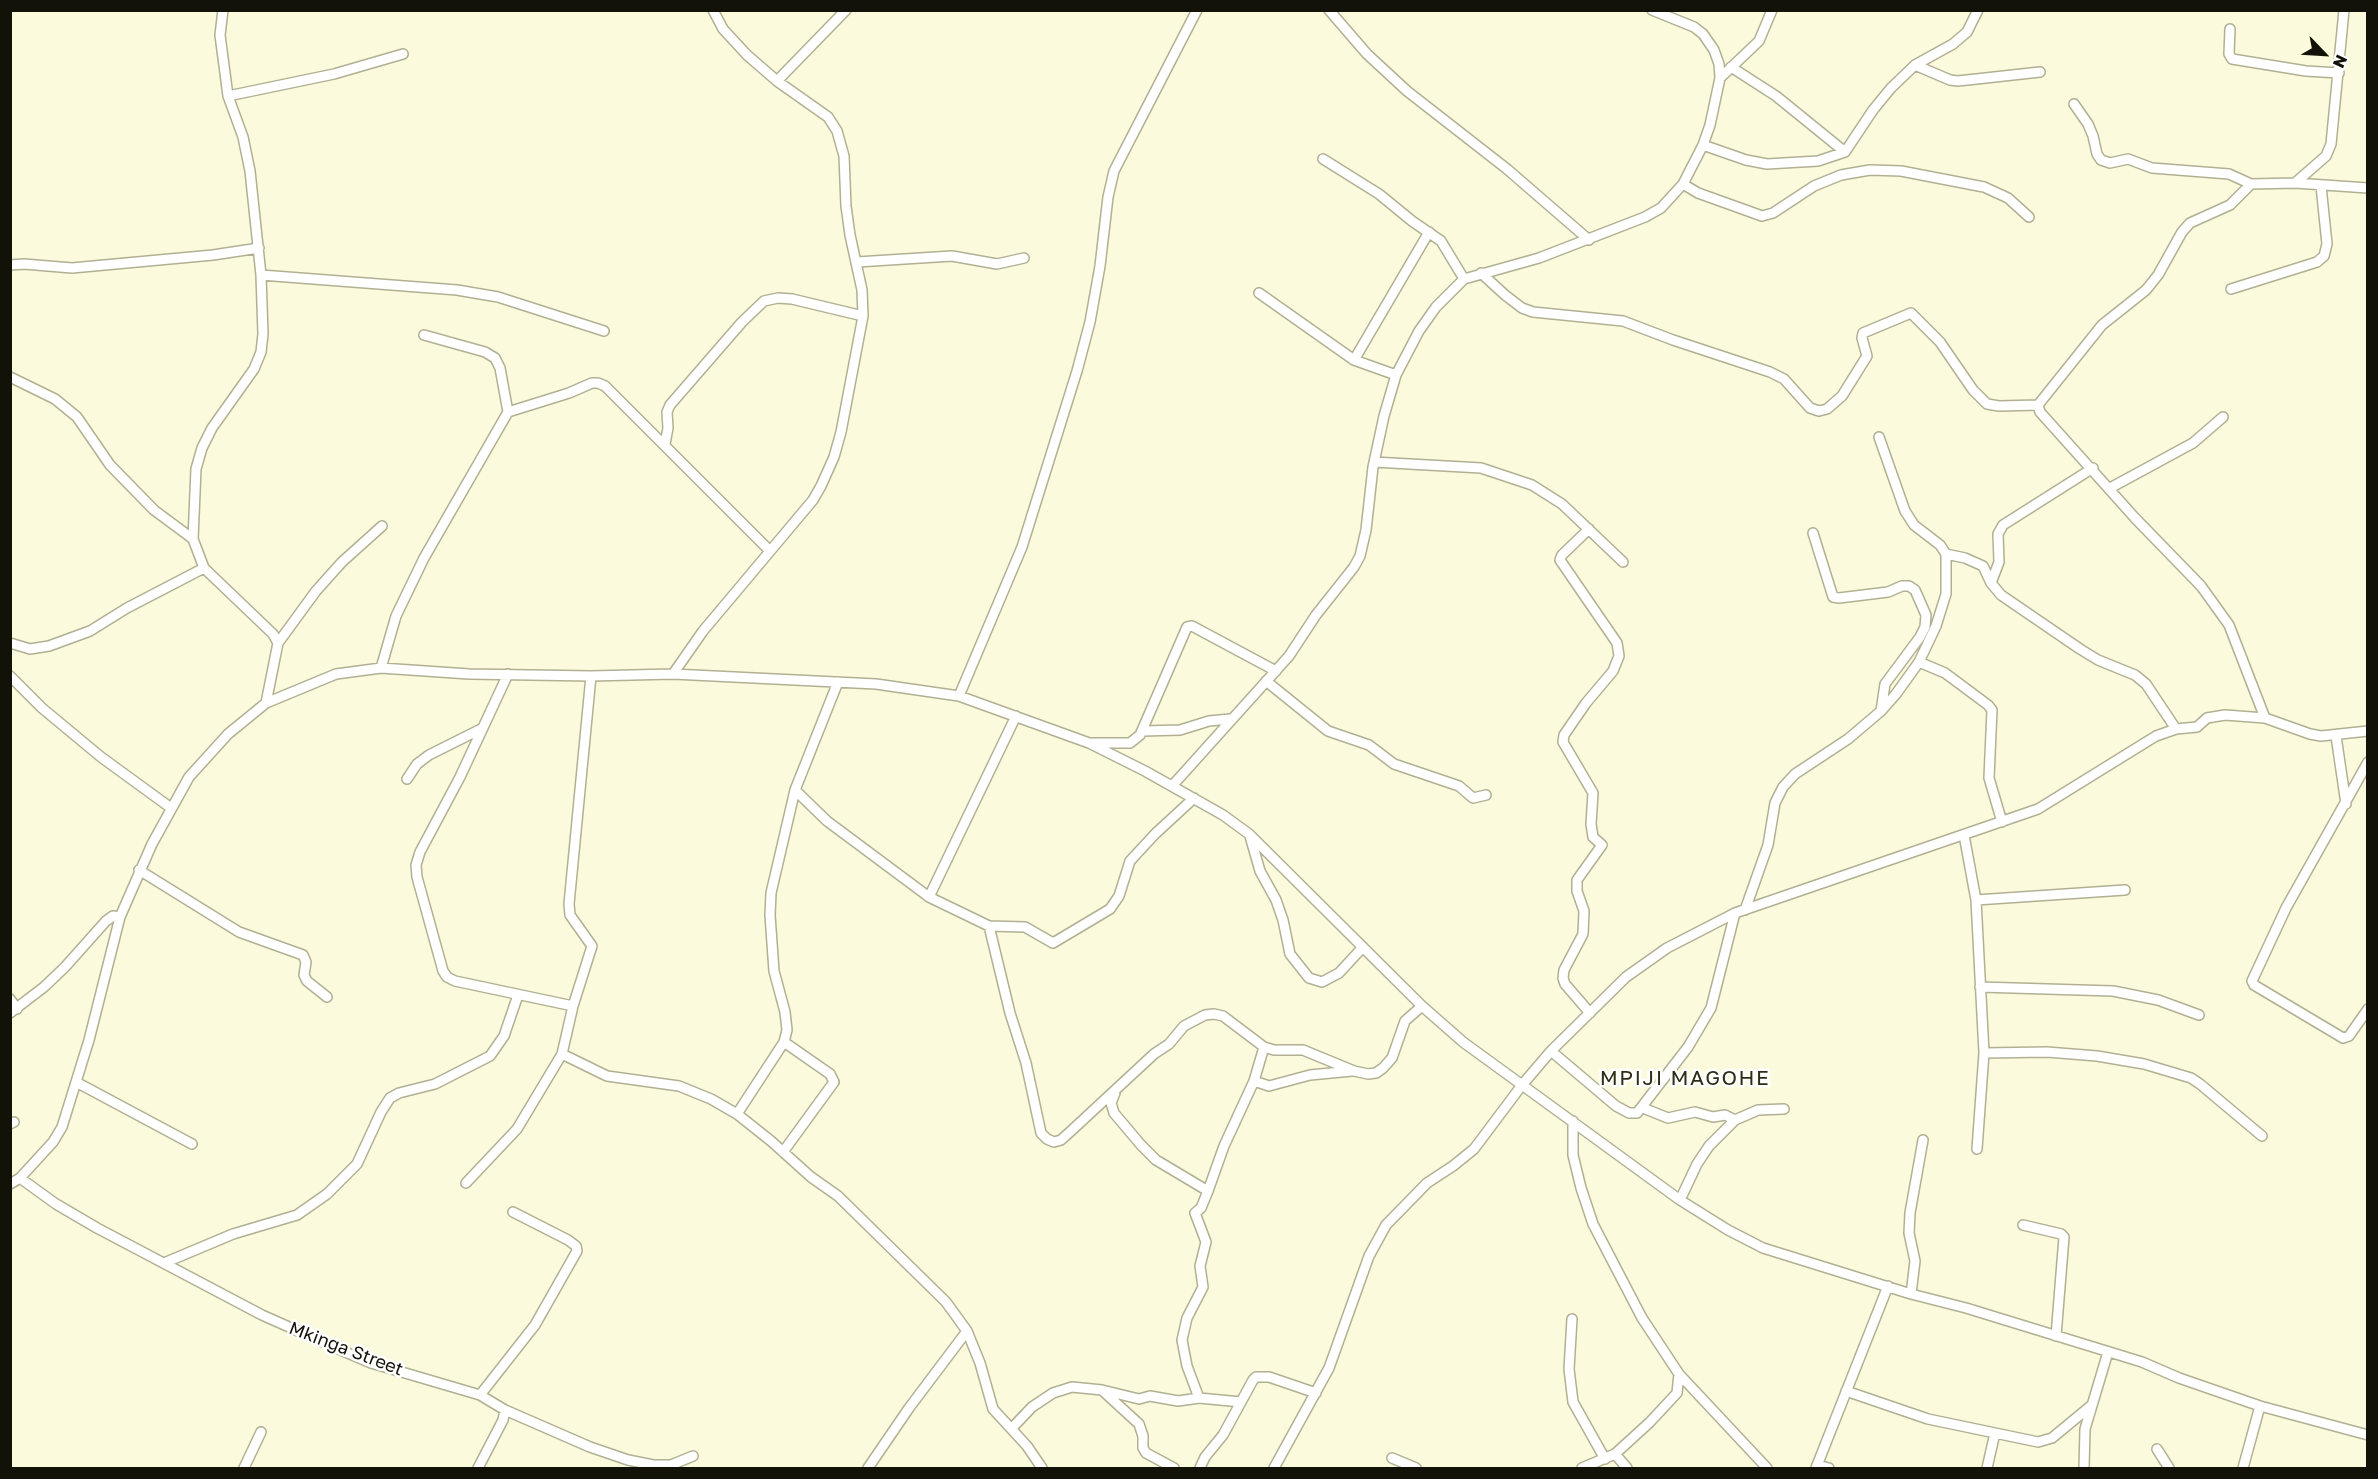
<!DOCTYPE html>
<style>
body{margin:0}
#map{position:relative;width:2378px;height:1479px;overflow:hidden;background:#fcfadc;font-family:"Golos Text",sans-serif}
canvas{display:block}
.frame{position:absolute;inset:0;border:12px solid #131208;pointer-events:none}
.north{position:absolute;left:2294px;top:24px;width:60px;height:60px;-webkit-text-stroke:4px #fff;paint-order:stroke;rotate:115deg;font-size:16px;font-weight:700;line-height:24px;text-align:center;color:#131208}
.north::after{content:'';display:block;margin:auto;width:21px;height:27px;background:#131208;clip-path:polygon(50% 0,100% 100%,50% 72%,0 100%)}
</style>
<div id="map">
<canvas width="2378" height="1479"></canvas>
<div class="frame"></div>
<div class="north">N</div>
</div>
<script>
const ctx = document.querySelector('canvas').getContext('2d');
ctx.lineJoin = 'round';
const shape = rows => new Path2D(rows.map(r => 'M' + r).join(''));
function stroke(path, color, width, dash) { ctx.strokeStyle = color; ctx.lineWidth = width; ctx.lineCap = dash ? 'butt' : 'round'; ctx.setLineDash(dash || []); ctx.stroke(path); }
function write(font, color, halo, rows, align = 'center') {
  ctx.font = font + ' "Golos Text",sans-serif'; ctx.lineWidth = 5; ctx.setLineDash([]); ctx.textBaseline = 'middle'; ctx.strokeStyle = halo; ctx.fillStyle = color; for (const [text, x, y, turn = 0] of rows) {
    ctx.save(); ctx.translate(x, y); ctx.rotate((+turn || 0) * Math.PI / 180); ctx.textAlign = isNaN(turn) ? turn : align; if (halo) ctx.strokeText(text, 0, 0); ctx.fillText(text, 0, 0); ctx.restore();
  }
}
const minor = shape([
 [223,10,220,35,228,96,243,137,250,171,261,275,263,334,261,352,254,369,212,428,202,448,196,469,193,539,204,568,273,634,278,643,266,703],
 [1329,10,1367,54,1407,91,1507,169,1589,240],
 [2230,29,2229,54,2232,59,2306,71,2339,73],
 [1915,65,1950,80,1958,81,2040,72],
 [1731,67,1776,96,1845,152],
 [1720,78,1759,41,1772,10],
 [777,81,846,10],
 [228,96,334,74,403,54],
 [2074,104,2088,124,2093,136,2097,154,2101,160,2110,163,2128,159,2152,168,2229,174,2251,184],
 [1703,145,1746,160,1767,164,1818,161,1845,152,1873,110,1891,88,1915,65,1953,44,1967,32,1978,10],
 [1323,159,1379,194,1412,221,1441,241,1464,279],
 [2295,183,2326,156,2331,144,2344,10],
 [1683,184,1698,193,1762,216,1773,213,1814,186,1841,175,1870,170,1901,171,1984,187,2008,198,2029,217],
 [857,262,952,256,997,264,1024,258],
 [10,265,24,264,72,268,213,255,259,248],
 [1481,273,1505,295,1522,308,1533,312,1623,321,1673,340,1770,372,1784,379,1810,408,1819,411,1827,409,1842,396,1867,356,1862,338,1863,333,1911,313,1940,342,1973,390,1987,404,1999,406,2038,405],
 [261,275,457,290,498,297,604,331],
 [2231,289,2317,262,2324,256,2327,244,2321,186],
 [1259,293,1354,360,1396,375],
 [424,335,485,352,495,358,500,368,508,412],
 [1354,360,1429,232],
 [10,377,55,399,77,417,110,465,154,510,193,539],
 [665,444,668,428,667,412,670,405,742,322,764,301,778,298,792,299,863,316],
 [1374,462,1481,468,1532,485,1562,504,1623,562],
 [2110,488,2193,443,2223,417],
 [1589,529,1562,555,1560,560,1617,643,1619,656,1613,671,1586,703,1564,735,1563,742,1593,793,1591,824,1593,837,1602,845,1577,880,1577,891,1584,911,1583,934,1564,970,1563,978,1565,984,1590,1013],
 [1813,533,1833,597,1839,598,1888,592,1902,586,1909,586,1915,590,1926,615,1925,627,1920,637,1885,684,1881,711],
 [1946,554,1965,558,1983,566,1991,583,2001,595,2080,649,2098,660,2135,675,2146,684,2176,729],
 [1991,583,1999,562,1998,534,2003,525,2093,468],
 [10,643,30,649,49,646,90,631,127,608,204,568],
 [278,643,316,591,342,562,382,526],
 [1919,662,1945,673,1988,705,1992,710,1989,778,2002,822],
 [381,668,396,616,424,558,508,412,569,393,592,383,598,383,605,386,769,550],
 [508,674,460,777,420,852,416,865,417,877,443,971,447,977,455,981,573,1006],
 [673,674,703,631,813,500,821,486,834,457,841,432,863,316,862,290,850,235,846,206,844,156,837,131,828,117,777,81,747,55,723,29,713,10],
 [10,676,42,708,101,757,171,808],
 [591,676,569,904,570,915,592,946,573,1006,562,1054,607,1076,679,1086,711,1099,737,1114,771,1141,811,1177,838,1196,946,1302,967,1331,980,1363,993,1409,1027,1446,1042,1468],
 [1266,681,1328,731,1369,745,1394,764,1459,786,1473,798,1486,795],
 [959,696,1022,547,1077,371,1090,322,1100,266,1108,197,1114,171,1197,10],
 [2265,718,2229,625,2201,586,2135,518,2040,412,2038,405,2102,325,2146,290,2158,275,2182,232,2190,223,2230,205,2251,184,2295,183,2368,188],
 [1143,731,1180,730,1209,721,1230,719],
 [2336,736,2346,804],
 [1092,743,1130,743,1140,735,1187,627,1192,626,1276,671],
 [2368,762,2286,908,2252,981,2254,985,2343,1038,2349,1036,2368,1009],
 [407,779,417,764,429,755,483,728],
 [1172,786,1289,656,1316,615,1354,567,1360,556,1366,530,1373,467,1384,416,1396,375,1419,331,1436,307,1464,279,1539,258,1645,217,1661,208,1683,184,1703,145,1710,125,1720,78,1719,64,1714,50,1703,34,1694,27,1652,10],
 [795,790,827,821,929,897,989,926,1025,927,1053,943,1110,909,1119,896,1130,861,1155,834,1194,798],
 [1964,835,1976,900,1984,1053,1977,1149],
 [1250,836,1260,871,1276,900,1283,920,1290,954,1309,978,1322,982,1339,973,1363,947],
 [139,870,239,932,303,955,306,962,304,975,307,981,327,997],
 [929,897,1016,716],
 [1976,900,2125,890],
 [1745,910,1768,845,1775,803,1783,787,1795,774,1848,739,1881,711,1896,694,1919,662,1936,626,1946,594,1946,554,1940,545,1914,525,1905,511,1879,437],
 [989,926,1010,1013,1026,1063,1041,1133,1047,1139,1054,1142,1061,1140,1071,1131,1154,1054,1169,1044,1184,1026,1205,1015,1214,1014,1223,1016,1264,1047,1274,1050,1303,1050,1354,1071,1368,1074,1376,1073,1383,1068,1392,1058,1405,1021,1422,1006],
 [1980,987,2113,991,2158,1000,2199,1015],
 [10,999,17,1009],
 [10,1013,44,987,65,967,106,921,113,916,120,917],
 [1551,1051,1616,1106,1629,1113,1637,1113,1688,1047,1711,1008,1735,913],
 [1984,1053,2047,1052,2097,1056,2144,1064,2191,1078,2200,1084,2262,1136],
 [1254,1081,1269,1086,1310,1075,1352,1071],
 [76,1082,192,1144],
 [1115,1093,1111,1103,1114,1113,1141,1145,1156,1160,1208,1191],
 [1643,1108,1668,1118,1695,1112,1713,1117,1725,1115,1735,1120],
 [737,1114,784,1042,787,1030,785,1012,774,971,770,915,771,893,795,790,838,682],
 [1573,1121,1573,1155,1581,1188,1593,1224,1642,1318,1679,1374,1767,1468],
 [10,1124,14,1122],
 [783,1152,834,1082,830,1074,784,1042],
 [20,1178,56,1204,97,1228,262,1315,343,1351,371,1363,480,1395,505,1410,590,1447,628,1460,653,1465,671,1465,693,1456],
 [466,1183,517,1129,562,1054],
 [10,1184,20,1178,53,1142,62,1127,89,1040,120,917,152,844,189,777,228,734,266,703,336,674,381,668,469,674,591,676,673,674,876,684,959,696,1089,743,1145,771,1223,815,1249,834,1422,1006,1463,1042,1680,1200,1728,1230,1763,1248,1911,1294,1966,1308,2142,1362,2179,1378,2260,1406,2368,1435],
 [1680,1200,1697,1164,1709,1146,1735,1120,1758,1110,1784,1109],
 [2023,1225,2061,1234,2064,1237,2056,1336],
 [164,1263,233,1234,297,1215,327,1194,357,1164,381,1112,390,1098,399,1093,435,1084,490,1056,504,1036,518,995],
 [1911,1294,1915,1261,1909,1233,1910,1213,1923,1140],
 [1572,1319,1569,1369,1573,1402,1605,1459],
 [1103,1391,1139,1424,1143,1436,1143,1448,1146,1453,1174,1468],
 [1846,1391,1928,1419,2038,1442,2052,1438,2092,1405],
 [480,1395,535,1325,577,1251,576,1246,568,1240,513,1212],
 [1199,1398,1187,1366,1182,1340,1187,1318,1203,1287,1200,1266,1206,1242,1195,1213,1201,1208,1208,1191,1224,1146,1254,1081,1264,1047],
 [1012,1428,1032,1407,1053,1393,1072,1387,1102,1390,1139,1399,1150,1396,1178,1401,1199,1398,1241,1402],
 [2157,1449,2169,1468],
 [1615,1454,1627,1468],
 [1392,1458,1416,1468],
 [1817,1465,1829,1468],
 [244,1468,261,1432],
 [478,1468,503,1420,505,1410],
 [868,1468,909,1408,967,1331],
 [1200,1468,1205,1457,1223,1435,1253,1380,1256,1377,1269,1377,1316,1393],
 [1274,1468,1329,1368,1369,1256,1386,1225,1427,1183,1453,1166,1474,1149,1522,1085,1551,1051,1626,977,1667,948,1735,913,2038,809,2156,736,2176,729,2197,727,2207,718,2225,715,2265,718,2310,734,2321,736,2368,731],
 [1582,1468,1615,1454,1650,1422,1677,1393,1679,1374],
 [1816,1468,1888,1286],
 [1987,1468,1995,1433],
 [2084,1468,2085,1429,2108,1352],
 [2243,1468,2260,1406]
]);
const streetNames = [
 ["Mkinga Street",346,1349,21]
];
const quarterNames = [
 ["MPIJI MAGOHE",1685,1078]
];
stroke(minor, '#b1b093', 12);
stroke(minor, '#fff', 9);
write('18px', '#131208', '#fff', streetNames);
ctx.letterSpacing = '1.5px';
write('21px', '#2f2d14', '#fff', quarterNames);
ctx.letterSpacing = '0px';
</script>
